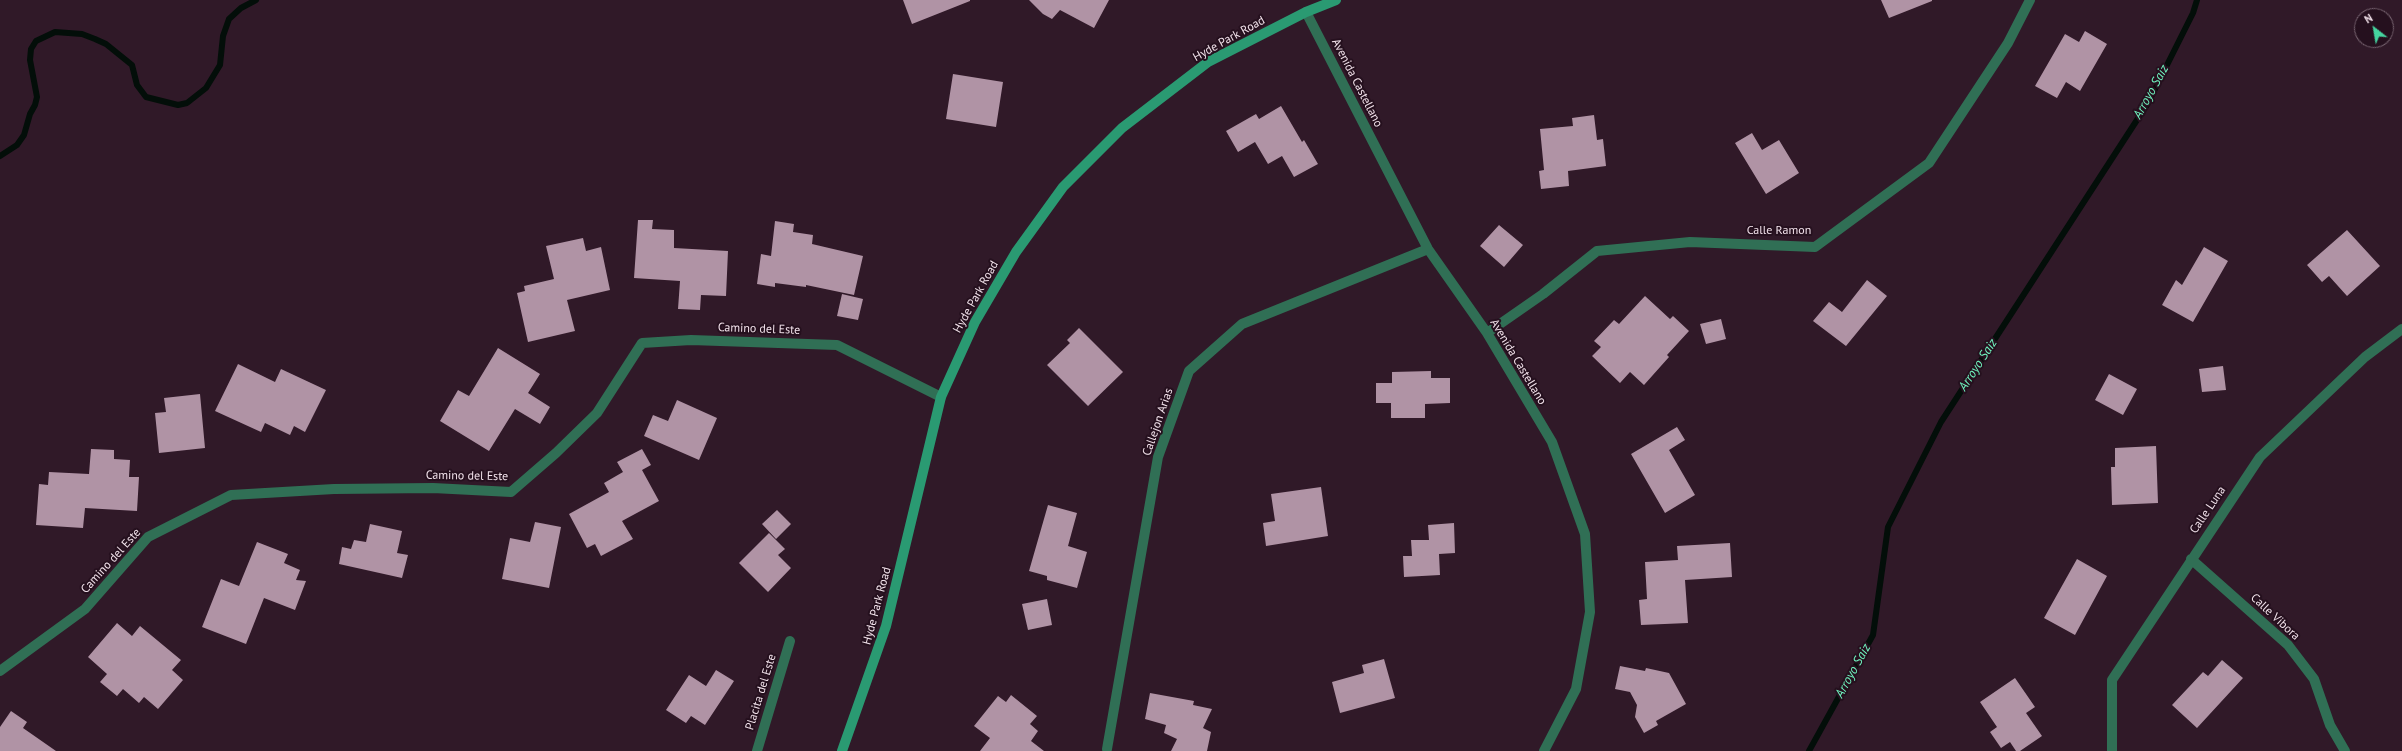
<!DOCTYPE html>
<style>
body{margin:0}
#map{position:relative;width:2402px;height:751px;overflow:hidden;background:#301928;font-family:"PT Sans",sans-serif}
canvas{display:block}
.north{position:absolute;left:2354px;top:8px;width:40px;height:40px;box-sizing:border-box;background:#25101e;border:1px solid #776470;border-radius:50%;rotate:329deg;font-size:11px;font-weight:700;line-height:16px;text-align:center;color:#f2e2eb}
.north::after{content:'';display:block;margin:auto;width:14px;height:18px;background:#45d49f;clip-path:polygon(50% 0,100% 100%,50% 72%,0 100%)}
</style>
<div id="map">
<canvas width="2402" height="751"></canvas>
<div class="north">N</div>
</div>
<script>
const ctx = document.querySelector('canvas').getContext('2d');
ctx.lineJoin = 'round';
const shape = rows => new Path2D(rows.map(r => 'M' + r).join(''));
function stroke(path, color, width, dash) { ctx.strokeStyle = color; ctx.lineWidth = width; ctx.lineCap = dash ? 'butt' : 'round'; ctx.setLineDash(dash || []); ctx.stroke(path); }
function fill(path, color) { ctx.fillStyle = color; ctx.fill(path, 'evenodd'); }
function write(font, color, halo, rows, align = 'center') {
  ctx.font = font + ' "PT Sans",sans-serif'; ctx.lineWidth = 4; ctx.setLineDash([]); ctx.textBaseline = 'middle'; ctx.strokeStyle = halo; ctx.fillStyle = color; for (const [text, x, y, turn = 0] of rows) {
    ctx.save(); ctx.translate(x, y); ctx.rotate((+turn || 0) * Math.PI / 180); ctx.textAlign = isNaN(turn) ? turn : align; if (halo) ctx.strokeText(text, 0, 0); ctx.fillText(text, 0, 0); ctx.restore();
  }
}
const stream = shape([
 [0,156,17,145,24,135,30,114,35,105,37,97,30,60,31,49,36,41,55,32,82,34,95,39,106,44,132,65,137,85,146,97,178,105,187,103,206,88,220,65,223,36,229,19,241,8,256,0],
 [1809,751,1873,635,1888,527,1941,422,2148,103,2193,13,2197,0]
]);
const building = shape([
 [903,0,970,0,970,1,912,24],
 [1029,0,1109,0,1094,28,1060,10,1052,19,1043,14],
 [1881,0,1932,0,1932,1,1889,18],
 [2085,31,2107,44,2080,91,2066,82,2057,98,2035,86,2065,34,2079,42],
 [953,74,1003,82,996,127,946,119],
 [1281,106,1302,142,1304,140,1318,164,1294,177,1282,156,1268,164,1255,142,1238,152,1226,131,1256,114,1259,119],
 [1594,115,1597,140,1603,139,1606,166,1568,171,1569,186,1541,189,1539,171,1544,170,1540,129,1573,126,1572,118],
 [1752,133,1762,150,1779,140,1799,173,1766,194,1735,143],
 [638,220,653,220,652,229,674,230,674,248,728,251,726,296,701,295,700,310,678,309,680,281,634,278],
 [775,221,794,224,793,232,813,235,812,244,863,256,854,295,806,285,806,287,775,283,775,287,757,284,761,254,771,256],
 [1499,225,1523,245,1504,267,1480,246],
 [2347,230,2380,266,2347,296,2329,276,2322,282,2307,265],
 [583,238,586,251,601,247,610,290,567,300,575,331,528,342,517,293,525,291,524,286,554,279,546,246],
 [2204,247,2228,261,2193,322,2162,305,2176,280,2182,285],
 [1867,280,1887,296,1846,346,1813,321,1829,302,1842,312],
 [842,294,863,299,858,320,837,316],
 [1645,296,1670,319,1673,316,1689,331,1667,355,1669,357,1644,385,1630,372,1620,383,1592,356,1601,347,1594,341,1614,320,1619,324],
 [1721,319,1726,339,1706,344,1700,324],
 [1079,328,1123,372,1088,406,1047,365,1070,343,1067,340],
 [498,348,540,374,528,393,550,407,540,424,515,409,489,451,440,421,458,390,469,396],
 [238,364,275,382,281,369,326,390,305,432,294,426,290,435,265,423,261,432,215,411],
 [2223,366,2226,390,2202,392,2199,369],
 [1431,371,1431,378,1450,378,1450,403,1425,404,1425,418,1391,418,1391,403,1376,403,1376,383,1392,383,1392,372],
 [2109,374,2137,389,2123,415,2095,400],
 [200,394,205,448,159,453,155,413,166,412,164,398],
 [677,400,717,418,699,460,644,436,653,415,668,421],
 [1677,427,1685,440,1669,450,1695,495,1665,513,1631,454],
 [2156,446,2158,503,2112,505,2111,467,2115,467,2115,448],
 [91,449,114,450,114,459,130,460,129,477,139,477,137,511,85,508,83,528,36,525,39,484,48,485,49,472,89,474],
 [642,449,651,465,642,470,659,501,622,521,633,539,601,556,595,544,587,548,569,514,609,492,604,483,623,472,617,462],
 [1321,487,1328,536,1266,546,1263,523,1275,521,1271,494],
 [1048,505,1077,513,1068,546,1087,552,1077,588,1047,580,1047,576,1029,571],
 [777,510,791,524,776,539,762,524],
 [535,522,561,527,549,588,502,579,510,538,530,542],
 [1454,523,1455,553,1439,554,1440,575,1404,577,1403,556,1412,556,1411,540,1429,540,1428,525],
 [370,524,402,531,397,553,408,555,402,578,339,564,342,547,351,549,354,540,366,542],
 [769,533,785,549,778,555,791,568,768,592,739,563],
 [257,542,288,554,284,563,300,570,296,580,306,581,295,610,264,598,246,644,202,627,221,579,239,586],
 [1730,543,1732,577,1685,580,1688,623,1641,625,1639,600,1647,599,1645,562,1678,560,1677,546],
 [2077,559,2107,576,2075,635,2044,618],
 [1047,599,1052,625,1028,630,1022,604],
 [117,623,132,636,140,626,181,660,172,670,183,680,158,709,144,697,139,703,123,689,117,696,100,682,107,674,88,657],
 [1384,659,1395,698,1340,713,1332,682,1364,673,1362,665],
 [2222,660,2243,678,2197,728,2172,705,2203,672,2208,676],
 [1620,666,1645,671,1646,668,1669,673,1686,704,1656,721,1658,725,1644,733,1635,717,1637,705,1630,692,1615,689],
 [716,670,734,681,705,725,691,716,686,723,666,710,689,675,706,686],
 [2015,678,2035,707,2026,713,2042,736,2020,751,2016,751,2010,742,2001,748,1990,732,1997,727,1980,702],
 [1150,693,1194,701,1193,705,1212,709,1203,728,1211,732,1207,751,1171,751,1177,739,1164,733,1166,725,1145,719],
 [1011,695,1037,716,1030,724,1038,731,1031,741,1044,751,980,751,990,738,974,726,998,696,1006,702],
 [11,711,27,722,23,728,56,751,0,751,0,727]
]);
const street = shape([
 [1306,12,1428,249,1487,333,1552,442,1585,534,1590,612,1576,689,1544,751],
 [1487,333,1543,294,1597,251,1690,242,1815,247,1929,163,2008,43,2030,0],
 [2191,559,2288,645,2314,679,2330,725,2345,751],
 [0,671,85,609,148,537,231,495,334,489,433,488,511,492,556,453,597,413,642,343,691,340,837,345,941,397],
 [1107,749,1158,457,1189,371,1242,324,1428,249],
 [757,751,790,641],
 [2112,751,2112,680,2260,457,2365,357,2402,329]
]);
const secondary = shape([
 [842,751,886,626,941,397,975,322,1016,252,1063,187,1122,128,1208,62,1306,12,1336,0]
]);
const streetNames = [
 ["Hyde Park Road",1229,39,-29],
 ["Avenida Castellano",1357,83,63],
 ["Calle Ramon",1779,231],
 ["Hyde Park Road",976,297,-61],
 ["Camino del Este",759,329,2],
 ["Avenida Castellano",1518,362,59],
 ["Callejon Arias",1158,422,-71],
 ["Camino del Este",467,476,1],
 ["Calle Luna",2208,510,-56],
 ["Camino del Este",111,561,-48],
 ["Hyde Park Road",877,606,-75],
 ["Calle Vibora",2275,617,43],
 ["Placita del Este",761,692,-73]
];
const waterNames = [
 ["Arroyo Saiz",2151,92,-61],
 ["Arroyo Saiz",1978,365,-57],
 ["Arroyo Saiz",1853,671,-61]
];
stroke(stream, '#030e09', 6);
fill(building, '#b093a5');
stroke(street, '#306f55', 10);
stroke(secondary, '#2a9a72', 10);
write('12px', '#f2e2eb', '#25101e', streetNames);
write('italic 13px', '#71f7c1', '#25101e', waterNames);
</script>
